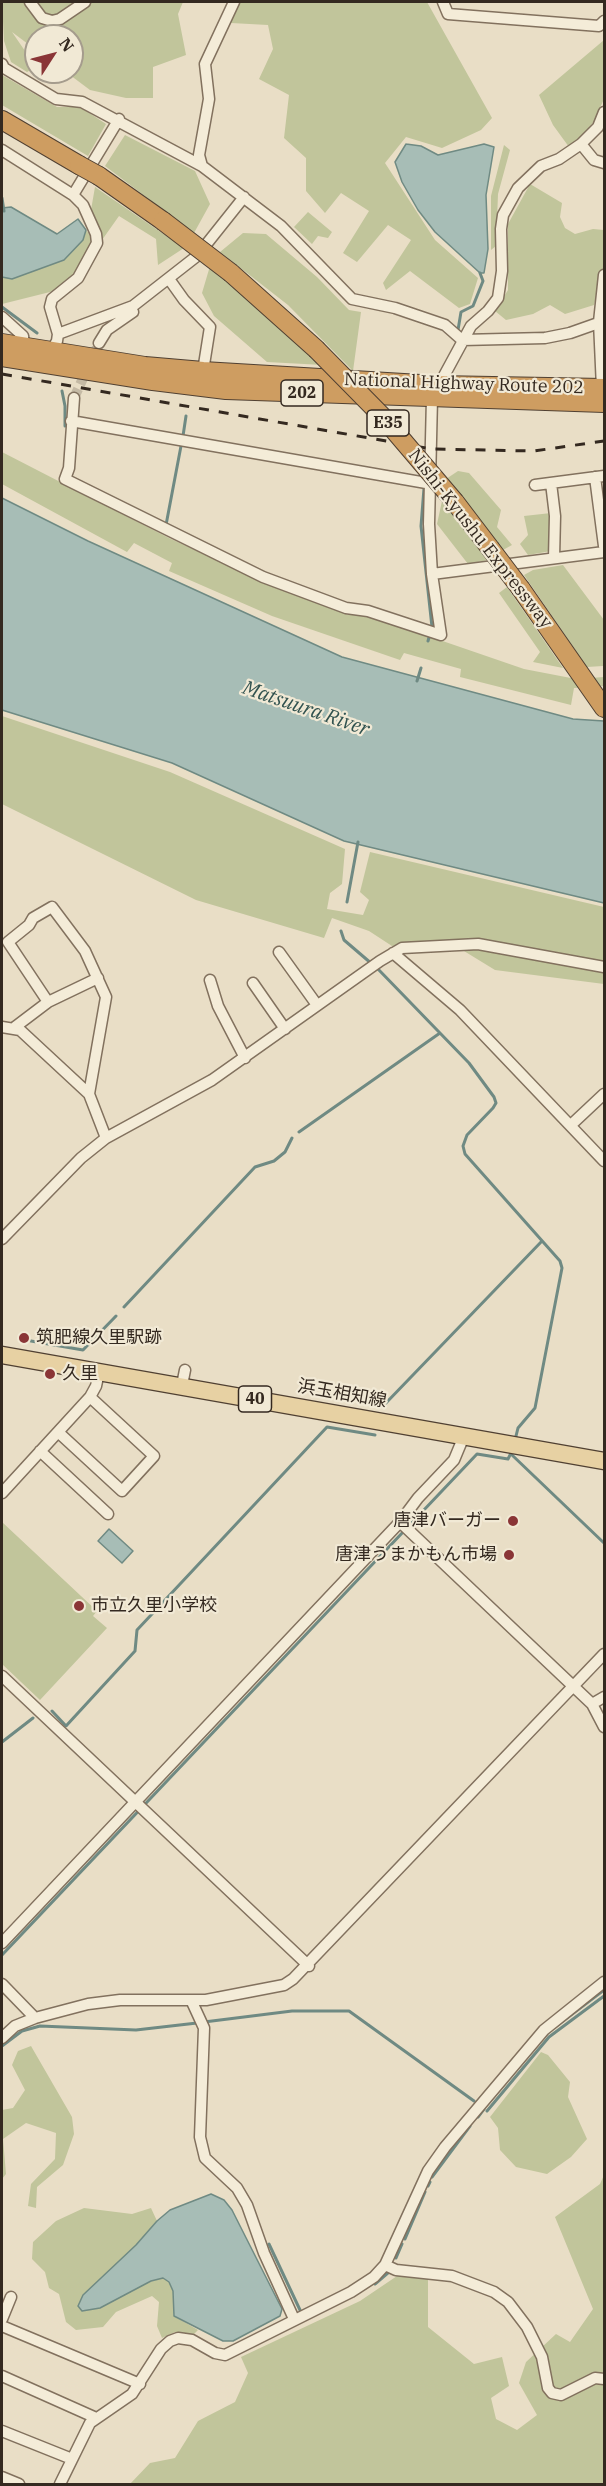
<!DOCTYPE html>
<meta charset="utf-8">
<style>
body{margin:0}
#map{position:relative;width:606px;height:2486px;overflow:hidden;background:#e9dec6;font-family:"IBM Plex Serif",serif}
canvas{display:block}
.frame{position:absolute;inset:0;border:3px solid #342920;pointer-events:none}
.north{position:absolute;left:24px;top:24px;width:60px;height:60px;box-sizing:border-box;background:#f1e9d5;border:2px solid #a59c8d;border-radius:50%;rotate:54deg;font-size:16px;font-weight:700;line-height:24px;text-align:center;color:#342920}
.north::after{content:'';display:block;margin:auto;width:21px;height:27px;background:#8a3536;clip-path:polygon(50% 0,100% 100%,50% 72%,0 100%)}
</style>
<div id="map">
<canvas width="606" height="2486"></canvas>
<div class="frame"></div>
<div class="north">N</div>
</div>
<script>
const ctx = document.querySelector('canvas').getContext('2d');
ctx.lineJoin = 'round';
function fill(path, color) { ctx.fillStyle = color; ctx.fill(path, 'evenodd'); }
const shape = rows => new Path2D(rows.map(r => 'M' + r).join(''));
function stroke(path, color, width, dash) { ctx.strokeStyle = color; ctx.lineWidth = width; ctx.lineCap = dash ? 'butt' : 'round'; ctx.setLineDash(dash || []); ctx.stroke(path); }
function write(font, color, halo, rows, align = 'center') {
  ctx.font = font + ' "IBM Plex Serif","Noto Sans JP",serif'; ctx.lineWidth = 4.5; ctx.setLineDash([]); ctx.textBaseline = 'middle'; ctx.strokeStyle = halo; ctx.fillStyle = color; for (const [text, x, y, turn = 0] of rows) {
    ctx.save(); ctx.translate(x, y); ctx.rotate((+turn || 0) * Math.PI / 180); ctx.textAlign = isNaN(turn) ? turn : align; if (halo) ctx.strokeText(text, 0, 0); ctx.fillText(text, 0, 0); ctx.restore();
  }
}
const green = shape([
 [2,2,183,2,178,14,186,55,153,67,153,98,126,98,90,90,66,72,72,72,72,36,36,36,36,50,12,32,36,67,27,72,11,62,4,41],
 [239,2,427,2,492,118,481,130,442,148,406,137,385,163,435,240,478,278,470,304,459,308,410,271,386,290,383,283,411,240,388,225,357,262,343,253,369,211,341,193,325,213,306,191,306,158,284,138,289,95,259,79,273,49,268,25,231,23],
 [604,40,604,99,594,121,581,139,569,147,553,125,539,95],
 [2,75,57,107,80,107,106,124,88,156,2,105],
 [125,135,195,171,210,204,194,233,105,166],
 [504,145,510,150,498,194,496,246,491,250,491,196],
 [530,184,562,203,560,217,565,228,575,234,593,229,604,230,604,266,594,305,565,314,550,305,533,314,506,320,495,311,508,290,508,224],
 [95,187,184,248,158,265,156,239,119,216,102,240,91,210],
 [308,212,332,232,328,238,318,236,312,244,294,227],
 [86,230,94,240,74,278,54,291,2,304,2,277,12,279,83,240],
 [243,233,266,234,317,277,349,310,361,312,353,371,288,305,220,252],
 [210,266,323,365,267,362,214,316,202,293],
 [2,452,169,538,270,585,348,615,367,615,524,669,576,679,604,677,604,686,574,688,571,705,460,677,461,669,404,653,400,660,272,616,169,571,172,563,134,543,127,552,2,484],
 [458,471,469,473,501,510,497,527,512,545,503,550,446,479],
 [442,501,488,560,468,564,437,524],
 [551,513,551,551,528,555,520,544,528,535,524,516],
 [563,565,604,620,603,666,587,667,524,575,533,570],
 [507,587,563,668,533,662,540,652,499,593],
 [2,716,170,772,345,849,342,884,330,893,327,909,363,915,369,900,360,892,370,852,604,907,604,984,495,970,446,940,392,946,369,931,332,918,324,938,196,900,2,804],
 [2,1522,97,1611,93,1616,107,1628,40,1700,2,1664],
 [31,2046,72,2117,74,2134,63,2165,37,2187,36,2208,28,2206,31,2184,55,2159,56,2133,26,2123,3,2139,6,2174,2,2179,2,2110,13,2108,25,2090,12,2065,18,2051],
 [541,2052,548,2055,570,2082,568,2097,587,2139,571,2157,547,2174,516,2167,500,2150,498,2128,490,2117],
 [604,2175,604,2484,130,2484,150,2463,175,2458,198,2421,235,2402,248,2373,241,2357,360,2301,397,2276,428,2279,428,2327,474,2364,502,2357,509,2386,491,2398,496,2419,517,2430,537,2415,519,2383,526,2362,556,2334,570,2342,593,2309,555,2217,600,2184],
 [84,2208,132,2214,151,2208,157,2221,136,2245,152,2281,163,2278,169,2282,173,2291,174,2316,198,2330,192,2336,175,2332,162,2338,157,2326,159,2302,152,2296,116,2312,103,2327,76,2330,66,2322,59,2294,49,2288,45,2272,32,2259,33,2242,56,2221]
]);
const water = shape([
 [406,144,421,146,438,155,484,144,494,147,486,195,488,249,484,273,480,273,435,232,418,210,402,182,395,162,406,144],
 [11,207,57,234,78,219,86,230,83,240,64,260,12,279,2,277,2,208,11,207],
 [2,498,88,541,342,657,573,719,604,721,604,903,344,841,172,763,2,710,2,498],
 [109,1529,133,1551,122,1563,98,1541,109,1529],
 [211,2194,224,2200,232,2210,282,2309,280,2316,233,2341,223,2341,174,2316,173,2291,169,2282,163,2278,151,2281,100,2308,82,2311,78,2306,83,2295,136,2245,157,2221,170,2210,211,2194]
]);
const stream = shape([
 [2,198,4,211],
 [2,307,37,333],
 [458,330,461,312,473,306,483,281,480,273],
 [62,391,65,406,65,426],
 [183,436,186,416],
 [424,488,421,526,432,627,428,641],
 [166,525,181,446],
 [417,681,421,668],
 [347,902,358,842],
 [341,931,344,940,372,964],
 [377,968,469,1063,494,1097,496,1103,493,1108,467,1135,463,1146,465,1154,560,1261,562,1268,535,1408,518,1428,515,1440],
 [299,1132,440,1033],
 [124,1307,255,1167,274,1161,285,1152,292,1138],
 [31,1341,83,1350,116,1316],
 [385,1404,542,1241],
 [512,1455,604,1543],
 [52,1711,66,1726,135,1651,137,1630,327,1427,375,1435],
 [2,1742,33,1718],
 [2,1955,477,1454,508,1459,513,1449],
 [204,2022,292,2011,349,2011,474,2101],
 [555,2027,604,1990],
 [2,2046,22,2031,40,2026,136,2030,197,2023],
 [487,2111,549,2037,604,1996],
 [478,2117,484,2109],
 [432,2177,470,2126],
 [428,2186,430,2182],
 [405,2239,425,2192],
 [269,2244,300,2310],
 [396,2258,402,2244],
 [375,2284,389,2272]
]);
const streetTunnel = shape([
 [74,398,99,343]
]);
const street = shape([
 [30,2,42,18,52,21,60,19,85,2],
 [443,2,448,14,599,26,604,21],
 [2,64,4,68,56,99,82,102,202,166,281,226,352,299,395,308,445,325,462,340,545,338,570,333,604,321],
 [581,144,594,160,604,163],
 [2,150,73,195,83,205,96,234,97,243,78,278,52,299,50,307,58,334,57,341,50,353],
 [202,166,199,155,209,99,205,64,234,2],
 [73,195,119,119],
 [169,279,184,300,210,327,203,371],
 [2,317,23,336,24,346],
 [58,334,133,306,197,256,244,197],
 [99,343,107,330,133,312],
 [602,388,599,322,604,275],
 [74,398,69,468,65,479,263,577,346,608,368,611,441,635,432,574,429,524,432,398,471,326,488,311,498,298,502,271,501,229,503,215,518,188,541,166,559,159,581,144,598,127,604,112],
 [71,421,432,484],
 [595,477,604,546],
 [551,483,555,516,554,558],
 [535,485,604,476],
 [432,574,604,552],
 [279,952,317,1005],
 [393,953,460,1010,604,1161],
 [210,980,218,1006,245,1058],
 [253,983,285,1029],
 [48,1002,8,942,29,925,33,918,52,907,85,951,106,997,89,1094],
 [2,1027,20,1030,89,1094,106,1138],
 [15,1027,48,1002,98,978],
 [572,1124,604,1094],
 [2,1239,81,1158,106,1138,212,1080,380,961,402,948,478,944,604,967],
 [182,1385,185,1370],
 [58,1432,122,1491,154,1456,90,1397],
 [40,1451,108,1514],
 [2,1493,90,1397,96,1386,99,1372],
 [400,1522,592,1704,604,1727],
 [2,1676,309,1966],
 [592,1704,604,1697],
 [2,1943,400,1522,418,1498,454,1460,464,1436],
 [2,1984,35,2018],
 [192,2002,204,2028,200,2137,205,2158,237,2188,247,2205,264,2253,294,2319],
 [2,2038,15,2026,35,2018,88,2004,120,2000,206,2000,284,1985,293,1979,604,1654],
 [385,2265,396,2270,452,2276,494,2292,508,2302,527,2327,542,2357,548,2388,552,2393,561,2395,595,2378,604,2379],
 [2,2319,11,2297],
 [2,2326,140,2384],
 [2,2376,94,2417],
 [2,2431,72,2459],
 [2,2477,19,2484],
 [60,2484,90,2423,132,2394,161,2349,170,2341,178,2338,192,2340,215,2353,225,2355,351,2292,374,2277,385,2265,428,2171,445,2147,544,2030,604,1982]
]);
const primary = shape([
 [2,1355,604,1461]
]);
const highway = shape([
 [2,120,79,165],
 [99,176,163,221],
 [231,273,316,349],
 [2,343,145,366,203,371,437,385,604,388],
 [2,357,153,381,226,390,604,403],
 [455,502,490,548],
 [521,589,604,708]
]);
const rail = shape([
 [2,374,432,449,534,451,604,441]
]);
const highwayBridge = shape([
 [79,165,99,176],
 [163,221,231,273],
 [316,349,381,415,455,502],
 [490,548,521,589]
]);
const markers = [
 [24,1338,6,"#8a3536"],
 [50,1374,6,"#8a3536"],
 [513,1521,6,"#8a3536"],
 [509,1555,6,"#8a3536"],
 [79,1606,6,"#8a3536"]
];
const shields = [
 [302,393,42],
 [388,423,42],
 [255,1399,33]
];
const shieldNames = [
 ["202",302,393],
 ["E35",388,423],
 ["40",255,1399]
];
const streetNames = [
 ["National Highway Route 202",464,384,2],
 ["Nishi-Kyushu Expressway",480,539,52],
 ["浜玉相知線",342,1394,10]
];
const poiNames = [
 ["筑肥線久里駅跡",36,1338],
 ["久里",62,1374],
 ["唐津バーガー",501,1521,"right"],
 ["唐津うまかもん市場",497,1555,"right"],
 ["市立久里小学校",91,1606]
];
const waterNames = [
 ["Matsuura River",306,709,19]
];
fill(green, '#c1c59b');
fill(water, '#a7bdb6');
stroke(water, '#6f8a83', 1.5);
stroke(stream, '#6f8a83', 3);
stroke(streetTunnel, '#c5baa5', 10, [10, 5]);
stroke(street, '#82715e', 13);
stroke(primary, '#504032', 19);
stroke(highway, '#504032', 20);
stroke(street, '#f4ecd8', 10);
stroke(primary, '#e7d1a3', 16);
stroke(highway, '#ce9d61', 18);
stroke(rail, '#342920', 3, [10, 10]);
stroke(highwayBridge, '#504032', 20, []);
stroke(highwayBridge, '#ce9d61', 18);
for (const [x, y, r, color] of markers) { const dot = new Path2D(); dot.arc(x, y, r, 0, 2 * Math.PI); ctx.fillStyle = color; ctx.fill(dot); stroke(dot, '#f1e9d5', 2); }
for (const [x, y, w] of shields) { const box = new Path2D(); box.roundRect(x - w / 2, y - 13, w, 26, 4.5); ctx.fillStyle = '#f1e9d5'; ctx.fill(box); stroke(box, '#342920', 1.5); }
write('bold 16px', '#342920', null, shieldNames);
write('18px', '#342920', '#f1e9d5', streetNames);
write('18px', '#342920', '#f1e9d5', poiNames, 'left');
write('italic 20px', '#31524f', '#f1e9d5', waterNames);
</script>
